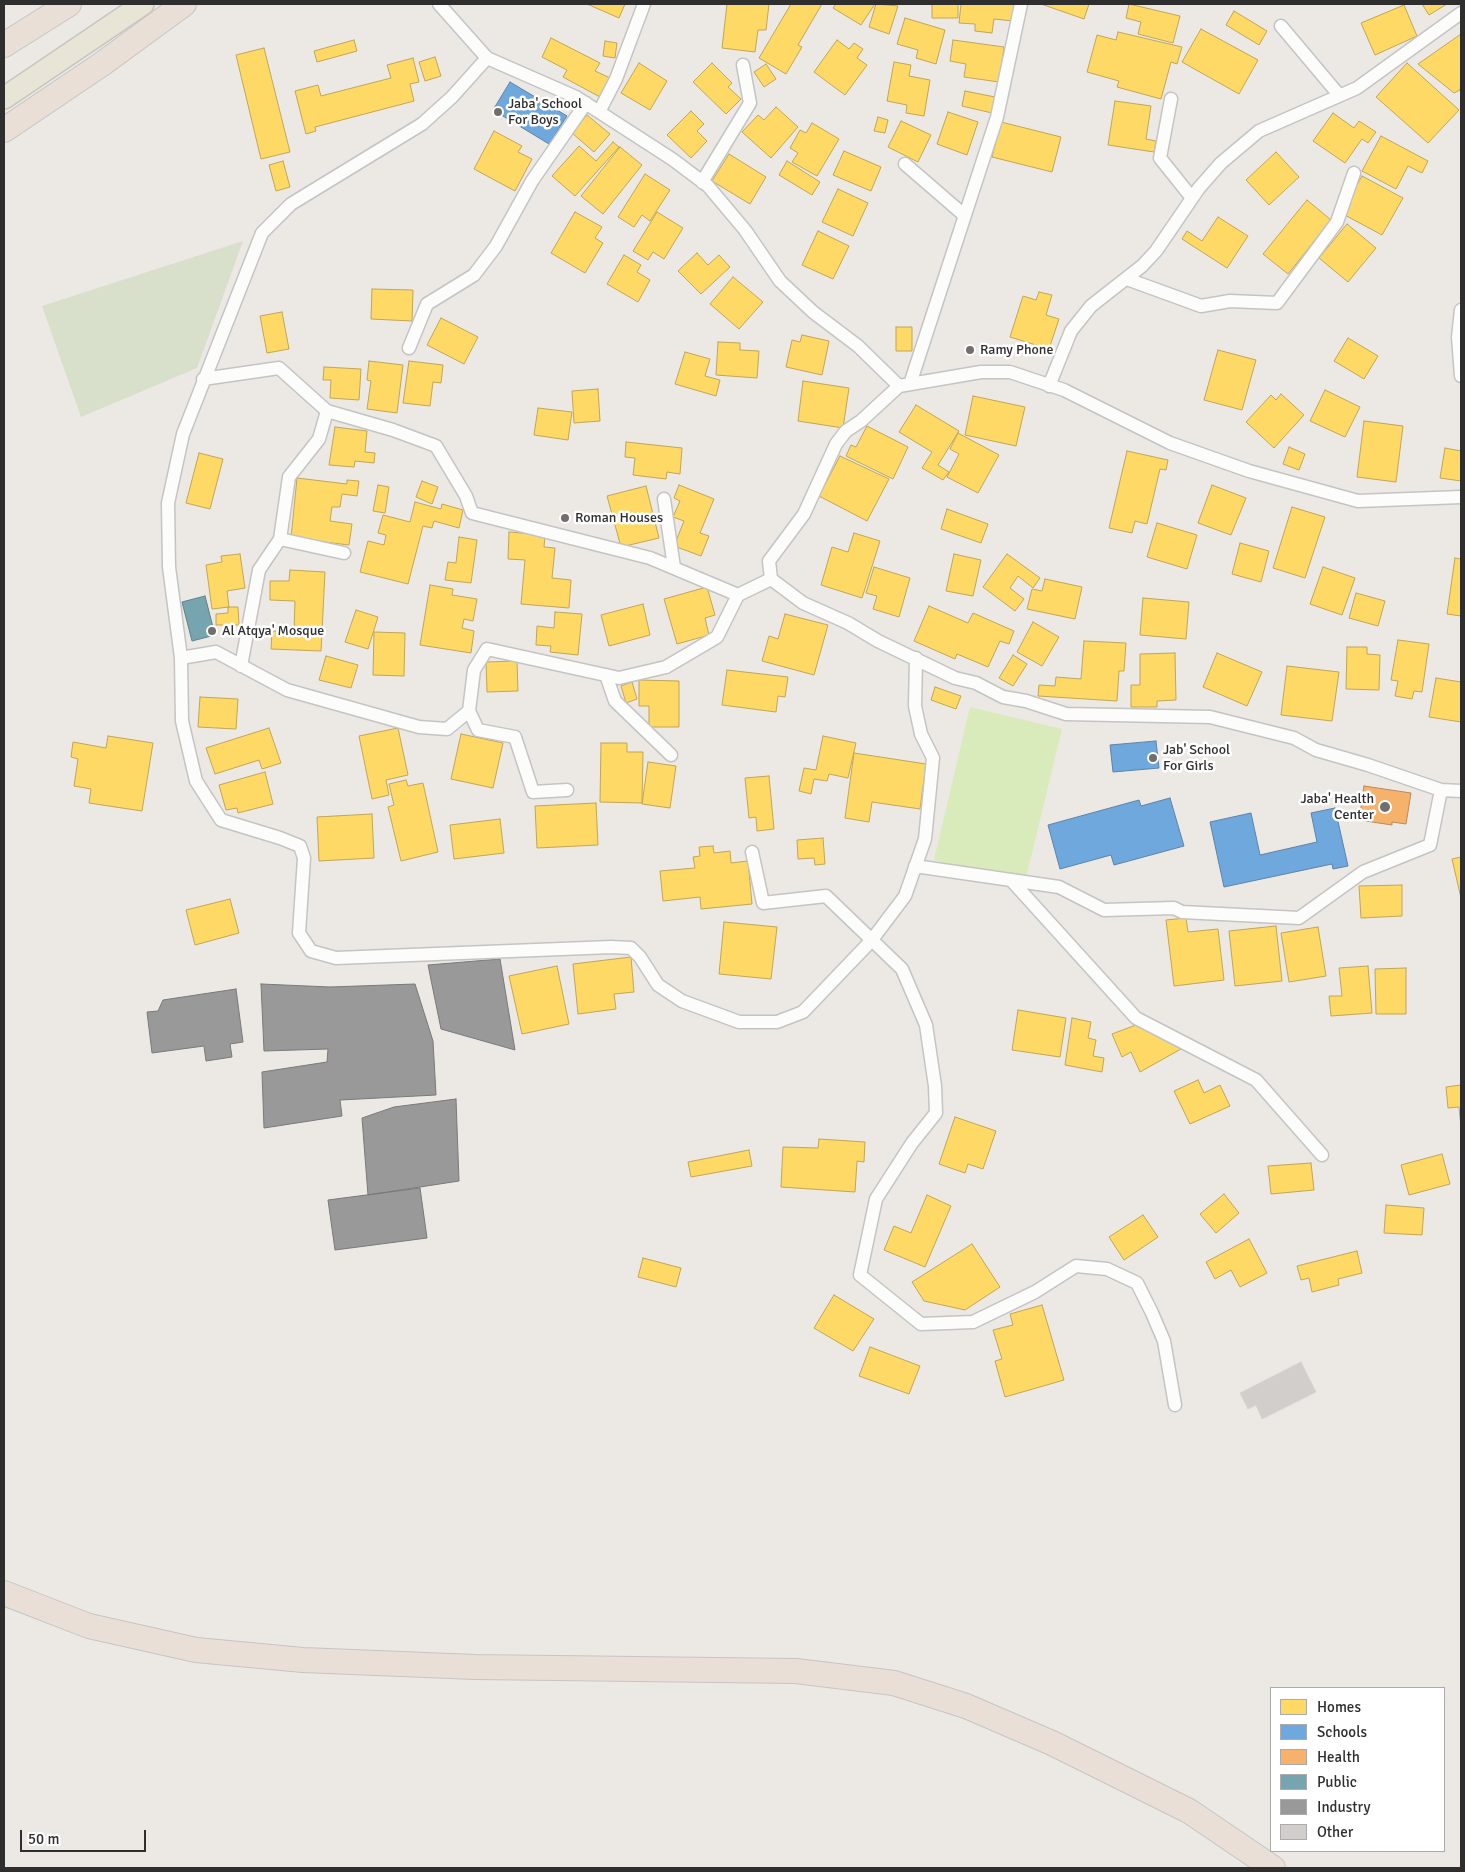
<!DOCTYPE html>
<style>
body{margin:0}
#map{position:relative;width:1465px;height:1872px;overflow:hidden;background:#ece8e4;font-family:Signika,sans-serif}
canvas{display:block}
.frame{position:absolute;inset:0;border:5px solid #2e2e2e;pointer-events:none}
.legend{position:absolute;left:1270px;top:1687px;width:175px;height:165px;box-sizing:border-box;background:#fff;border:1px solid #ababab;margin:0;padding:6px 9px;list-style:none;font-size:15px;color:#2e2e2e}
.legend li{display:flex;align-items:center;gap:10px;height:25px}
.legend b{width:25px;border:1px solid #ababab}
.scale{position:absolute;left:20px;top:1830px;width:126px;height:22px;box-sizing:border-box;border:2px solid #2e2e2e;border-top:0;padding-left:6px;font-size:15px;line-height:18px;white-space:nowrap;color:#2e2e2e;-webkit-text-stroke:4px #fff;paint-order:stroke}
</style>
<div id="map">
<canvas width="1465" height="1872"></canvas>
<div class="frame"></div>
<ul class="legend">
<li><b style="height:14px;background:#ffd966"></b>Homes</li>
<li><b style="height:14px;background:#6fa8dc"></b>Schools</li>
<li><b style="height:14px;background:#f6b26b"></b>Health</li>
<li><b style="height:14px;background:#76a5af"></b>Public</li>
<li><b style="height:14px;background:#999"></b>Industry</li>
<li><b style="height:14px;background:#d1cecb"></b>Other</li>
</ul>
<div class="scale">50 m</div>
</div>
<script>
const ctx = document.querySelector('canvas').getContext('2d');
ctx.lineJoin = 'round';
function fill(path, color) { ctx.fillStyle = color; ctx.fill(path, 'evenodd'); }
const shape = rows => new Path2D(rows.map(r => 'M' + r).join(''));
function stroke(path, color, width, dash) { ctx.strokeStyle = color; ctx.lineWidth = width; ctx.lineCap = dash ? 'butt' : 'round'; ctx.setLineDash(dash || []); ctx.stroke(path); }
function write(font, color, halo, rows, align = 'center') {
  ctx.font = font + ' Signika,sans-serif'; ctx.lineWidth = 5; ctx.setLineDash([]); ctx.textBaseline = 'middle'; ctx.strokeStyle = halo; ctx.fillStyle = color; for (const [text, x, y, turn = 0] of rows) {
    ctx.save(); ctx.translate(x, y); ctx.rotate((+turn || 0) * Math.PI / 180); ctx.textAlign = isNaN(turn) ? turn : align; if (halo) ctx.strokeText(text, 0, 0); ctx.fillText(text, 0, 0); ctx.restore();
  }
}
const cemetery = shape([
 [243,241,197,368,81,417,42,306]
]);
const pitch = shape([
 [970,707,1062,729,1025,882,934,860]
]);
const homes = shape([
 [587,4,625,4,619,18,587,4],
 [727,4,769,4,766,30,758,30,755,52,722,48,727,4],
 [791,4,822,4,798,45,802,47,786,74,759,58,791,4],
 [836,4,875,4,861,25,833,8,836,4],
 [876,4,898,6,889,34,869,27,876,4],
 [932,4,958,4,958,18,932,18,932,4],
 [961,4,1015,4,1013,21,994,19,992,33,975,31,975,24,959,23,961,4],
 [1041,4,1089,4,1084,19,1041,4],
 [1129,4,1180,16,1173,43,1138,34,1141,22,1126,18,1129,4],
 [1422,4,1447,4,1429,15,1422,4],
 [1404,5,1417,36,1375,55,1361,23,1404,5],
 [1234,11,1267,31,1259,45,1226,25,1234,11],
 [905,18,945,30,936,64,916,58,918,50,897,44,905,18],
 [1201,29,1258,60,1239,94,1182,62,1201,29],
 [1118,32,1182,47,1177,64,1171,62,1161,99,1117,87,1119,81,1087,72,1097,35,1116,40,1118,32],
 [1461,34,1461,82,1460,90,1454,93,1418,64,1461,34],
 [551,38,600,63,595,71,610,78,600,97,563,77,567,70,542,57,551,38],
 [354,40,357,51,317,62,314,51,354,40],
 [837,40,849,49,854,43,863,49,857,58,867,65,845,95,814,72,837,40],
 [953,40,1004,47,999,82,964,77,966,64,950,61,953,40],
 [605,41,617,43,615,58,603,56,605,41],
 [264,48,290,152,261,159,236,55,264,48],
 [435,57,441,76,425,81,419,62,435,57],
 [413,58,419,82,410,84,414,101,315,127,316,131,306,134,295,91,318,85,321,96,391,78,387,65,413,58],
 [894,62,911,65,909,76,930,80,924,116,906,113,907,105,887,101,894,62],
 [639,63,667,81,650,110,621,93,639,63],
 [712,63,732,83,728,87,741,99,726,114,693,82,712,63],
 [1407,63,1459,110,1428,143,1376,97,1407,63],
 [766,64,776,79,764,87,754,72,766,64],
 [965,91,995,97,992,113,962,106,965,91],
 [1115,101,1151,106,1146,139,1156,141,1154,152,1108,145,1115,101],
 [776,107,798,127,771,158,742,132,758,115,764,120,776,107],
 [691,111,704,124,697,131,707,141,691,158,667,135,691,111],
 [948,112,978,122,967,155,937,144,948,112],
 [1333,113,1354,128,1359,121,1376,132,1368,143,1362,139,1345,163,1313,141,1333,113],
 [587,115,610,134,594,152,572,133,587,115],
 [878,117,888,120,885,133,874,131,878,117],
 [901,121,931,135,918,162,888,147,901,121],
 [1001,122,1061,137,1052,172,992,157,1001,122],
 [812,123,839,139,817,176,792,162,798,153,790,148,800,130,806,133,812,123],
 [494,131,522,146,518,152,532,159,515,191,474,169,494,131],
 [1381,136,1428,161,1422,173,1408,166,1396,189,1362,171,1381,136],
 [613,142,619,147,575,196,552,176,579,146,596,161,613,142],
 [620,147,642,165,603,214,581,196,620,147],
 [844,151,881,167,871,191,833,175,844,151],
 [1276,152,1299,177,1269,205,1246,180,1276,152],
 [729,154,766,177,750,204,712,181,729,154],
 [283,161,290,187,276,191,269,165,283,161],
 [787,161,820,182,812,195,779,175,787,161],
 [645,174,670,190,650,221,642,215,634,227,618,217,645,174],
 [1362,176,1403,198,1382,235,1341,213,1362,176],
 [838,189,868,203,853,236,822,222,838,189],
 [1307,200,1331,220,1288,274,1263,254,1307,200],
 [575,212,602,227,595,238,603,243,585,273,551,253,575,212],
 [657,212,683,228,664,259,653,252,648,260,633,251,657,212],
 [1218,217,1248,236,1227,268,1182,239,1187,231,1202,241,1218,217],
 [1347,224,1376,248,1348,282,1319,258,1347,224],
 [818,231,849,246,833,279,802,265,818,231],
 [697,253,708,265,719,255,730,267,701,294,678,271,697,253],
 [624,255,641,265,637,272,650,280,638,302,607,284,624,255],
 [733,277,763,302,739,329,710,304,733,277],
 [372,289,413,290,412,321,371,319,372,289],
 [1039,292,1052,295,1046,315,1059,319,1049,349,1010,337,1023,296,1036,300,1039,292],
 [282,312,289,349,267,353,260,316,282,312],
 [441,318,478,337,464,364,427,345,441,318],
 [896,327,912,327,912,351,896,351,896,327],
 [802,335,829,341,822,375,786,367,792,340,800,342,802,335],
 [1348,338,1378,356,1364,379,1334,361,1348,338],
 [718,342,740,343,740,350,759,351,757,378,716,375,718,342],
 [1218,350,1256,360,1242,410,1204,400,1218,350],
 [685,352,710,359,705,376,720,380,716,396,675,384,685,352],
 [369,361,403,365,397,413,367,409,371,381,367,380,369,361],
 [409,361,443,365,441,383,433,382,430,406,403,403,409,361],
 [324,367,361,369,359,400,330,398,331,380,323,380,324,367],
 [803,381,849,388,843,428,798,421,803,381],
 [598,389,600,421,574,423,572,391,598,389],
 [1325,390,1360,407,1345,437,1310,421,1325,390],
 [1281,394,1304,415,1274,448,1246,422,1271,395,1276,400,1281,394],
 [973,396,1025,407,1016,446,965,435,973,396],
 [916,405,959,431,938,465,949,472,943,480,922,468,932,452,899,432,916,405],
 [538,408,572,412,568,440,534,435,538,408],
 [1364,421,1403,426,1396,482,1357,477,1364,421],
 [867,426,908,447,893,479,846,456,851,445,856,447,867,426],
 [335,427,367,431,365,452,375,453,374,463,355,461,354,467,329,465,335,427],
 [958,433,999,455,978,493,947,477,959,454,950,449,958,433],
 [626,442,682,448,680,474,667,472,666,479,633,475,635,458,625,457,626,442],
 [1289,447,1305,454,1299,470,1283,464,1289,447],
 [1445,448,1461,451,1461,481,1440,478,1445,448],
 [1127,451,1168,460,1166,470,1160,469,1147,524,1135,521,1132,533,1109,528,1127,451],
 [199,453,223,459,210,509,186,503,199,453],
 [840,456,889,479,867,521,819,496,840,456],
 [297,478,347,484,347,480,359,481,357,496,342,494,340,507,332,507,330,521,352,524,349,545,291,538,297,478],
 [422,481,438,487,432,504,416,497,422,481],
 [378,485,389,487,385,513,373,511,378,485],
 [679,485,714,499,700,533,709,536,701,556,674,546,684,521,673,517,680,501,674,498,679,485],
 [1212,485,1246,498,1231,535,1198,523,1212,485],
 [646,486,659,538,621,547,607,496,646,486],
 [415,502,441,509,442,504,463,510,459,528,434,521,432,528,423,526,408,584,360,572,368,541,384,545,386,535,378,533,383,515,410,522,415,502],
 [1292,507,1325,517,1305,578,1273,568,1292,507],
 [947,509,988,524,981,543,941,529,947,509],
 [1157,523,1197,535,1187,569,1147,557,1157,523],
 [509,532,545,535,544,547,555,548,552,578,571,580,569,608,521,604,525,560,508,559,509,532],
 [854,533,880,541,862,598,821,585,832,547,848,552,854,533],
 [459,537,477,540,471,583,445,580,448,562,456,563,459,537],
 [1240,543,1269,551,1261,582,1232,574,1240,543],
 [240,554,245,588,227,591,229,607,212,609,206,565,222,562,221,556,240,554],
 [954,554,981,560,973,596,946,591,954,554],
 [1007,554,1040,578,1033,588,1018,576,1010,588,1024,599,1015,611,983,587,1007,554],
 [1455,558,1461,559,1461,616,1447,614,1455,558],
 [874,567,910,578,899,617,873,609,877,596,866,593,874,567],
 [1323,567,1355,578,1342,615,1310,604,1323,567],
 [290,570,325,572,321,651,271,649,272,631,294,632,295,601,270,600,270,581,289,581,290,570],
 [1045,579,1082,587,1075,619,1027,609,1032,589,1042,591,1045,579],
 [430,585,453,589,452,595,477,599,473,621,464,619,462,628,474,631,471,653,420,645,430,585],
 [707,587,715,615,705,618,709,635,677,644,664,599,707,587],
 [1356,593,1385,601,1378,626,1349,618,1356,593],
 [1143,598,1189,602,1186,639,1140,635,1143,598],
 [643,604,650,635,609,646,601,615,643,604],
 [929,606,968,623,973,613,1014,631,1009,644,1000,641,988,667,957,654,955,659,914,641,929,606],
 [228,607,238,607,239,625,216,625,216,614,228,613,228,607],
 [356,610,378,617,368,649,345,642,356,610],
 [555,612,582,614,578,655,550,652,551,646,536,645,537,626,554,628,555,612],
 [785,614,828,625,814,675,762,661,769,636,778,639,785,614],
 [1033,622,1059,637,1042,666,1017,652,1033,622],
 [374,632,405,633,404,676,373,675,374,632],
 [1398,640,1429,644,1422,692,1414,691,1412,699,1395,696,1398,681,1391,680,1398,640],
 [1084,641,1126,643,1124,671,1119,671,1117,701,1038,696,1039,685,1055,686,1056,677,1081,679,1084,641],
 [1347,647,1367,647,1367,654,1380,655,1379,690,1346,689,1347,647],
 [1175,653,1176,700,1157,701,1157,707,1131,707,1131,685,1140,685,1140,654,1175,653],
 [1217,653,1262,672,1247,706,1203,687,1217,653],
 [1013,655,1027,664,1013,686,999,678,1013,655],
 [326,656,358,665,351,688,319,680,326,656],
 [517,661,518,691,487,692,486,662,517,661],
 [1287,666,1339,672,1332,721,1281,715,1287,666],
 [727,670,788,677,785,697,778,696,776,712,722,705,727,670],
 [1436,678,1461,682,1461,722,1429,717,1436,678],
 [639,680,679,681,679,727,649,727,649,706,639,706,639,680],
 [632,682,637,699,626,703,621,686,632,682],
 [935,687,961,696,956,709,931,700,935,687],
 [200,697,238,699,236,729,198,727,200,697],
 [269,728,281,763,262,769,259,760,215,774,206,748,269,728],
 [398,728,408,775,386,780,389,795,372,799,359,736,398,728],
 [461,734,503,743,493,788,451,779,461,734],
 [108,736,153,743,142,811,89,803,91,789,74,786,78,759,71,757,73,742,106,748,108,736],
 [823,736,856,743,848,778,829,774,827,781,814,779,811,794,799,791,804,768,816,770,823,736],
 [601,743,627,743,627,752,643,752,642,803,600,802,601,743],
 [854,753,926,764,920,809,872,802,869,822,845,818,854,753],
 [648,762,676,766,670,808,642,804,648,762],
 [265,772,273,804,238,813,237,808,226,810,219,785,265,772],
 [769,776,774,829,757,831,756,817,749,818,745,778,769,776],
 [406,780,408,786,423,783,438,852,401,861,388,807,394,805,389,784,406,780],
 [596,803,598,845,537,848,535,806,596,803],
 [372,814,374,858,319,861,317,817,372,814],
 [500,819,504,853,454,859,450,825,500,819],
 [823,838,825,864,815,865,814,858,798,859,797,840,823,838],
 [713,846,714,853,730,851,731,863,748,861,752,904,701,909,700,897,663,901,660,871,695,868,693,857,700,856,699,847,713,846],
 [1461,857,1461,898,1452,859,1461,857],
 [1402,885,1402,916,1361,918,1359,886,1402,885],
 [230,899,239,933,195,945,186,910,230,899],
 [1186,918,1188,932,1218,929,1224,980,1174,986,1166,920,1186,918],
 [724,922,777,927,771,979,719,974,724,922],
 [1276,926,1282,981,1235,986,1229,931,1276,926],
 [1318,927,1326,976,1289,982,1281,933,1318,927],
 [631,957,634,992,614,994,616,1009,578,1014,573,964,631,957],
 [557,966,569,1024,522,1034,509,976,557,966],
 [1368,966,1372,1013,1331,1016,1329,996,1342,996,1339,968,1368,966],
 [1406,968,1406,1014,1376,1014,1375,969,1406,968],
 [1018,1010,1066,1018,1060,1057,1012,1050,1018,1010],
 [1072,1018,1091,1022,1088,1038,1096,1040,1093,1056,1104,1058,1102,1072,1065,1065,1072,1018],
 [1136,1025,1181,1049,1140,1072,1131,1052,1122,1057,1112,1034,1136,1025],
 [1198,1080,1204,1093,1220,1085,1230,1106,1190,1124,1174,1091,1198,1080],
 [1461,1085,1461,1127,1459,1107,1448,1108,1446,1087,1461,1085],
 [955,1117,996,1131,983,1169,968,1164,965,1173,939,1164,955,1117],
 [819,1139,865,1142,864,1162,857,1161,855,1192,781,1187,783,1147,818,1148,819,1139],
 [749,1150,752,1166,691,1177,688,1162,749,1150],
 [1442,1154,1450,1184,1409,1195,1401,1165,1442,1154],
 [1311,1163,1314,1190,1271,1194,1268,1166,1311,1163],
 [1224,1194,1239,1213,1216,1233,1200,1214,1224,1194],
 [927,1195,951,1206,925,1267,884,1250,894,1226,911,1233,927,1195],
 [1386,1205,1424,1208,1422,1235,1384,1233,1386,1205],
 [1143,1215,1158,1237,1124,1260,1109,1237,1143,1215],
 [1249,1239,1267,1273,1240,1287,1231,1270,1215,1279,1206,1262,1249,1239],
 [972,1244,1000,1287,965,1310,924,1301,912,1282,972,1244],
 [1357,1251,1362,1273,1338,1279,1339,1285,1312,1292,1309,1278,1301,1280,1297,1266,1357,1251],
 [643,1258,681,1268,676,1287,638,1277,643,1258],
 [834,1295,874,1319,853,1351,814,1328,834,1295],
 [1042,1305,1064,1380,1005,1397,995,1361,1002,1359,993,1330,1013,1325,1010,1314,1042,1305],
 [870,1347,920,1366,909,1394,859,1376,870,1347]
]);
const schools = shape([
 [510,82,567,116,549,144,493,110,510,82],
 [1156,741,1159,768,1113,772,1110,745,1156,741],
 [1170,798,1184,846,1114,865,1111,855,1060,869,1048,825,1139,800,1141,806,1170,798],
 [1335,808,1348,866,1333,869,1332,864,1224,887,1210,822,1251,813,1260,855,1317,842,1311,813,1335,808]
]);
const health = shape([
 [1364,786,1411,793,1406,824,1392,822,1392,825,1359,820,1364,786]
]);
const public = shape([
 [205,596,215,635,192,641,182,602,205,596]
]);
const industry = shape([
 [500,959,515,1050,441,1029,428,965,500,959],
 [261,984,330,987,415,984,433,1041,436,1095,340,1100,342,1116,264,1128,262,1072,327,1062,328,1049,264,1051,261,984],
 [236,989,243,1042,230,1044,232,1057,206,1061,204,1046,152,1053,147,1012,158,1011,163,1000,236,989],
 [456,1099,459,1181,368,1195,362,1118,394,1107,456,1099],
 [420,1188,427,1238,335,1250,328,1200,420,1188]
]);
const building = shape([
 [1301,1362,1316,1392,1262,1419,1256,1405,1248,1409,1240,1393,1301,1362]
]);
const street = shape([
 [439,4,487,58,576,97,672,159,708,186,745,230,780,281,813,312,858,346,899,386],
 [1281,26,1339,95],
 [487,58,452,97,422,124,291,204,262,233,183,434,168,503,169,567,181,658,182,721,196,781,221,820,280,838,300,846,304,858,299,933,311,951,336,958,611,947,631,948,640,957,658,985,682,1001,739,1022,777,1022,803,1012,871,941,905,896,925,839,933,758,921,734,915,706,916,658],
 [1171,99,1160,158,1192,198],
 [599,112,616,79,644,4],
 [905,164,964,215],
 [702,182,750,103,743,65],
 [1127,279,1201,306,1230,301,1277,303,1337,222,1354,173],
 [1461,310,1458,337,1461,376],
 [409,348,427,304,474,275,496,246,532,181,586,103],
 [203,379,279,368,327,411,393,430,436,446,466,496,472,513,650,558,738,595],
 [910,384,997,117,1021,4],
 [1049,386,1071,331,1091,306,1142,266,1156,251,1199,188,1221,163,1259,131,1357,88,1461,13],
 [1461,497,1358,501,1249,471,1170,443,1064,390,1010,372,981,372,899,386,861,421,846,431,836,444,804,514,769,561,771,579,803,603,848,623,878,641,955,678,976,683,1003,697,1026,701,1066,714,1210,717,1294,738,1316,750,1368,765,1441,790,1461,791],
 [664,499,674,567],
 [280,539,344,553],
 [181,658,216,652,287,690,419,727,447,729,469,711,474,670,487,649,619,678,666,667,717,637,738,595,771,579],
 [241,666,259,570,280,539,289,477,319,439,327,411],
 [606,675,615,701,671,755],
 [469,711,478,730,515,737,533,792,567,790],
 [752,852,763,903,826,896,902,969,926,1025,935,1086,936,1113,912,1143,876,1199,860,1275,921,1324,973,1322,1035,1292,1076,1266,1107,1269,1137,1283,1152,1313,1164,1341,1175,1405],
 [915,866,1059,887,1104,910,1174,908,1182,912,1299,918,1363,872,1430,845,1441,790],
 [1011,880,1136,1018,1256,1080,1322,1155]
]);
const primary = shape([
 [4,98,143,4]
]);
const highway = shape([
 [4,45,69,4],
 [4,130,102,64,184,4],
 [4,1593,89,1626,196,1650,303,1660,475,1667,796,1671,894,1683,966,1706,1052,1743,1189,1811,1273,1868]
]);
const markers = [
 [498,112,5,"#706f6e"],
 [970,350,5,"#706f6e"],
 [565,518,5,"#706f6e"],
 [212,631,5,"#706f6e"],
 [1153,758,5,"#706f6e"],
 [1385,807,6,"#706f6e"]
];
const poiNames = [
 ["Jaba' School",508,104],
 ["For Boys",508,120],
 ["Ramy Phone",980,350],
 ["Roman Houses",575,518],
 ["Al Atqya' Mosque",222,631],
 ["Jab' School",1163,750],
 ["For Girls",1163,766],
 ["Jaba' Health",1374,799,"right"],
 ["Center",1374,815,"right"]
];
fill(cemetery, '#d8e0cc');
fill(pitch, '#d9eabb');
fill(homes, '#ffd966');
stroke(homes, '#c0a655', 1);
fill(schools, '#6fa8dc');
stroke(schools, '#5c83a8', 1);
fill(health, '#f6b26b');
stroke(health, '#ba8a59', 1);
fill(public, '#76a5af');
stroke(public, '#608188', 1);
fill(industry, '#999');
stroke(industry, '#797979', 1);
fill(building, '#d1cecb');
stroke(building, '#d7d4d0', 1);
stroke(street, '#c5c4c5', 15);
stroke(primary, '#c6c5c4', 24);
stroke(highway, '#c6c5c4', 26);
stroke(street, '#fcfcfb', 12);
stroke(primary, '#e8e4d6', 21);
stroke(highway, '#eadfd6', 24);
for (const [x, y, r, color] of markers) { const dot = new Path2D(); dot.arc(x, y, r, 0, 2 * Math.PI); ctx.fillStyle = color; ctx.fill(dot); stroke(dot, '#fff', 2); }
write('14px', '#2e2e2e', '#fff', poiNames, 'left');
</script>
